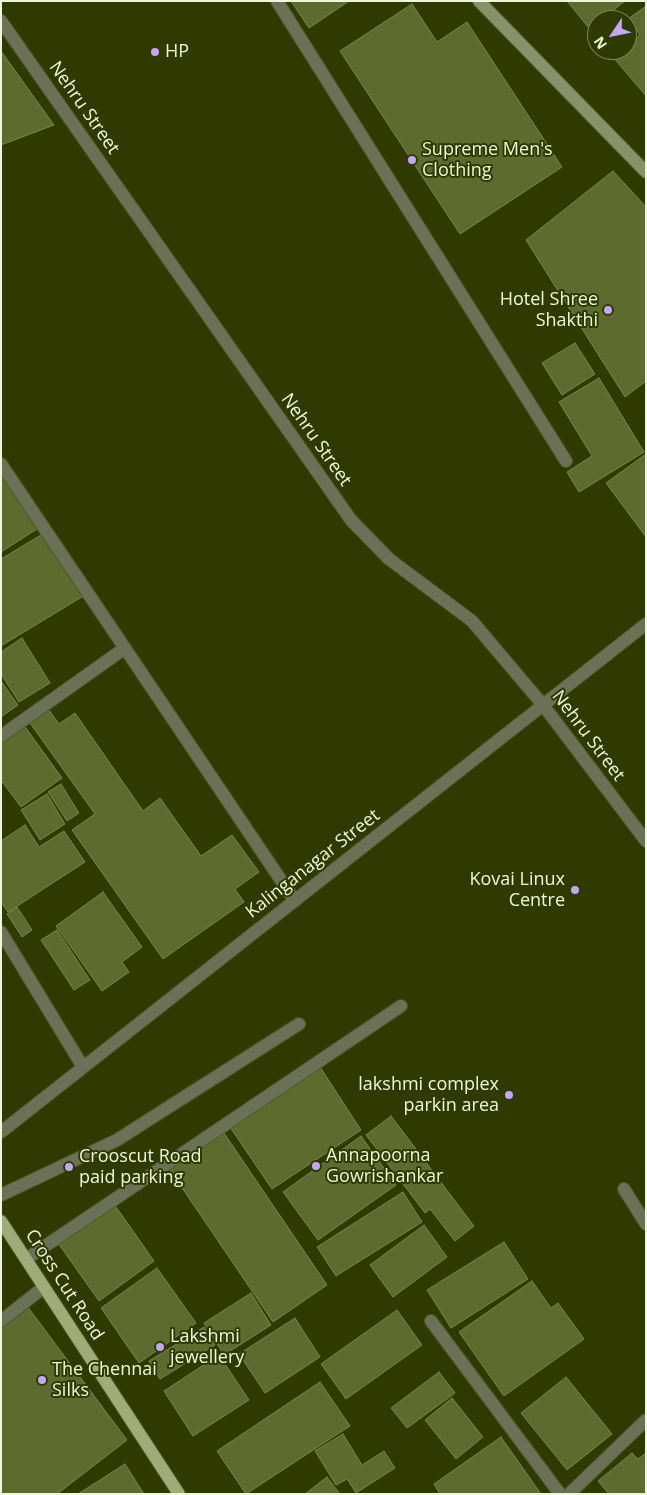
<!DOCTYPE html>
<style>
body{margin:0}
#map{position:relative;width:647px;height:1495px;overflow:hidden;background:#2f3a00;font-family:"Open Sans",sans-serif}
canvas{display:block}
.frame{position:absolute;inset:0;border:2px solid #eef7d9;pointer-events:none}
.north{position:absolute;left:587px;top:10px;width:50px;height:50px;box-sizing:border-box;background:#2f3a00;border:1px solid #7b8657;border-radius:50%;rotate:236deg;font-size:14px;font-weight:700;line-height:20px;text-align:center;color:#eef7d9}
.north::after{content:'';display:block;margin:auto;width:18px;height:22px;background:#c3a7f2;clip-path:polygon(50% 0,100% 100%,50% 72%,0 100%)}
</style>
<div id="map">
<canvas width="647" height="1495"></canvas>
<div class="frame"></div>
<div class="north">N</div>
</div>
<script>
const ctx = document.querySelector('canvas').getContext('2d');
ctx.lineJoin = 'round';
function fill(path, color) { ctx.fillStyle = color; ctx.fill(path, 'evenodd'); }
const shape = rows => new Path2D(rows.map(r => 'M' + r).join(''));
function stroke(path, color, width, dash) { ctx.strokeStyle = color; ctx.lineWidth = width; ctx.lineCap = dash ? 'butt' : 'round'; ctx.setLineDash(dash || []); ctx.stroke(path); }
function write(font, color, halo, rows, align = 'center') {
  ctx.font = font + ' "Open Sans",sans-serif'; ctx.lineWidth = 4; ctx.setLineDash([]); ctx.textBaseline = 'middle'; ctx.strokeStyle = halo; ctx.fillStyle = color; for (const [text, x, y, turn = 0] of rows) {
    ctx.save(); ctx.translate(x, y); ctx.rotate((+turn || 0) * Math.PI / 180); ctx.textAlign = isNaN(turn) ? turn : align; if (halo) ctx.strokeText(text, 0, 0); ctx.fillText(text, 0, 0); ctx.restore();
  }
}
const building = shape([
 [291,1,349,1,309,28,291,1],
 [567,1,646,1,646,96,607,50,627,50,627,20,597,20,597,38,567,1],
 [625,1,646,1,646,6,628,19,640,35,627,46,627,20,601,20,625,1],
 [412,4,437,42,467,22,562,167,460,234,340,51,412,4],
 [1,51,54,125,1,145,1,51],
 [613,171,646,207,646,381,625,397,526,240,613,171],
 [575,343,595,374,562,395,542,363,575,343],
 [599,378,644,452,579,492,567,472,592,456,559,402,599,378],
 [646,454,646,537,606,483,646,454],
 [1,466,40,527,1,552,1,466],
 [46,532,85,595,1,646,1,559,46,532],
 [22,638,50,683,19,702,1,674,1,652,22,638],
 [1,681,18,705,1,717,1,681],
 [49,710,59,724,75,713,143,811,160,798,201,856,232,835,259,872,235,889,244,902,163,959,72,830,95,814,30,723,49,710],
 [23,724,62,778,21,807,1,780,1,739,23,724],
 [61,784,79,813,67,821,48,792,61,784],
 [47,794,65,824,40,840,21,810,47,794],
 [25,825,39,847,64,831,85,862,8,912,1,902,1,841,25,825],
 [103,892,142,947,122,962,129,972,102,991,56,926,103,892],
 [17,907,32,930,22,937,7,914,17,907],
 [57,930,90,980,74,990,41,940,57,930],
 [320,1067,361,1130,272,1189,230,1127,320,1067],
 [391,1116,474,1226,455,1241,430,1209,425,1213,366,1135,391,1116],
 [224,1133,327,1285,273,1322,170,1170,224,1133],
 [361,1136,396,1185,318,1240,283,1192,361,1136],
 [403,1192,422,1222,336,1276,317,1247,403,1192],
 [114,1204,154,1261,99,1301,58,1243,114,1204],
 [424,1225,447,1257,393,1297,370,1265,424,1225],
 [504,1242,528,1279,451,1328,427,1290,504,1242],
 [157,1268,196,1323,139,1363,101,1308,157,1268],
 [532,1281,551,1308,558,1303,584,1339,504,1396,459,1332,532,1281],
 [251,1293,271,1325,224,1355,204,1323,251,1293],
 [24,1302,127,1440,57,1494,1,1494,1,1321,24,1302],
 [397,1310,422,1345,346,1399,321,1364,397,1310],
 [295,1318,320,1357,265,1393,239,1354,295,1318],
 [204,1327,215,1345,160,1379,149,1361,204,1327],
 [219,1355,249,1400,193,1436,164,1391,219,1355],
 [439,1372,455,1393,407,1428,391,1408,439,1372],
 [566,1377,612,1434,567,1470,521,1413,566,1377],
 [320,1382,350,1426,246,1494,217,1451,320,1382],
 [452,1398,483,1437,456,1459,425,1420,452,1398],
 [343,1434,362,1465,384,1451,395,1468,356,1493,347,1479,336,1485,315,1451,343,1434],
 [501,1437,541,1494,440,1494,434,1484,501,1437],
 [632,1453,638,1459,646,1453,646,1494,609,1494,598,1481,632,1453],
 [125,1464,144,1494,78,1494,125,1464],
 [327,1477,340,1494,305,1494,327,1477]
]);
const minor = shape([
 [277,1,566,461],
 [1,21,351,520,389,559,472,621,543,705,646,841],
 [1,464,295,901],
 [1,736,125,648],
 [1,932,83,1067],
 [1,1132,646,624],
 [624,1189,646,1224],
 [1,1195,117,1140,299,1024],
 [26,1259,401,1006],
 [1,1321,44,1287],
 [431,1321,560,1494],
 [569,1494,646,1420]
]);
const secondary = shape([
 [479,1,646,172]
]);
const primary = shape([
 [1,1221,179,1494]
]);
const markers = [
 [155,52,5,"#c3a7f2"],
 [412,160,5,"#c3a7f2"],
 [608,310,5,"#c3a7f2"],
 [575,890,5,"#c3a7f2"],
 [509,1095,5,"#c3a7f2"],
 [316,1166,5,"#c3a7f2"],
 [69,1167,5,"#c3a7f2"],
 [160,1347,5,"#c3a7f2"],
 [42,1380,5,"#c3a7f2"]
];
const poiNames = [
 ["HP",165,52],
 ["Supreme Men's",422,150],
 ["Clothing",422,171],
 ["Hotel Shree",598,300,"right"],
 ["Shakthi",598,321,"right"],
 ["Kovai Linux",565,880,"right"],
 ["Centre",565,901,"right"],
 ["lakshmi complex",499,1085,"right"],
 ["parkin area",499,1106,"right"],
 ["Annapoorna",326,1156],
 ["Gowrishankar",326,1177],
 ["Crooscut Road",79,1157],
 ["paid parking",79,1178],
 ["Lakshmi",170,1337],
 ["jewellery",170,1358],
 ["The Chennai",52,1370],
 ["Silks",52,1391]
];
const streetNames = [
 ["Nehru Street",84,108,55],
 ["Nehru Street",316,440,55],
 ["Nehru Street",588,736,53],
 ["Kalinganagar Street",313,864,-38],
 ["Cross Cut Road",64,1285,57]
];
fill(building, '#5d6b2e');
stroke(building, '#78864e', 1);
stroke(minor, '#4e5823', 14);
stroke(secondary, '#4e5823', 14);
stroke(primary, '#4e5823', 14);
stroke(minor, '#6a7157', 12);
stroke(secondary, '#87926a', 12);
stroke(primary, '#9eac77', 12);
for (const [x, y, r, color] of markers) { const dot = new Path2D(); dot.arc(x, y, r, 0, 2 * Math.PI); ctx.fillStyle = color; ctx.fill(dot); stroke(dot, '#2f3a00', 2); }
write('18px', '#eef7d9', '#2f3a00', poiNames, 'left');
write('18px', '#eef7d9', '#2f3a00', streetNames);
</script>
